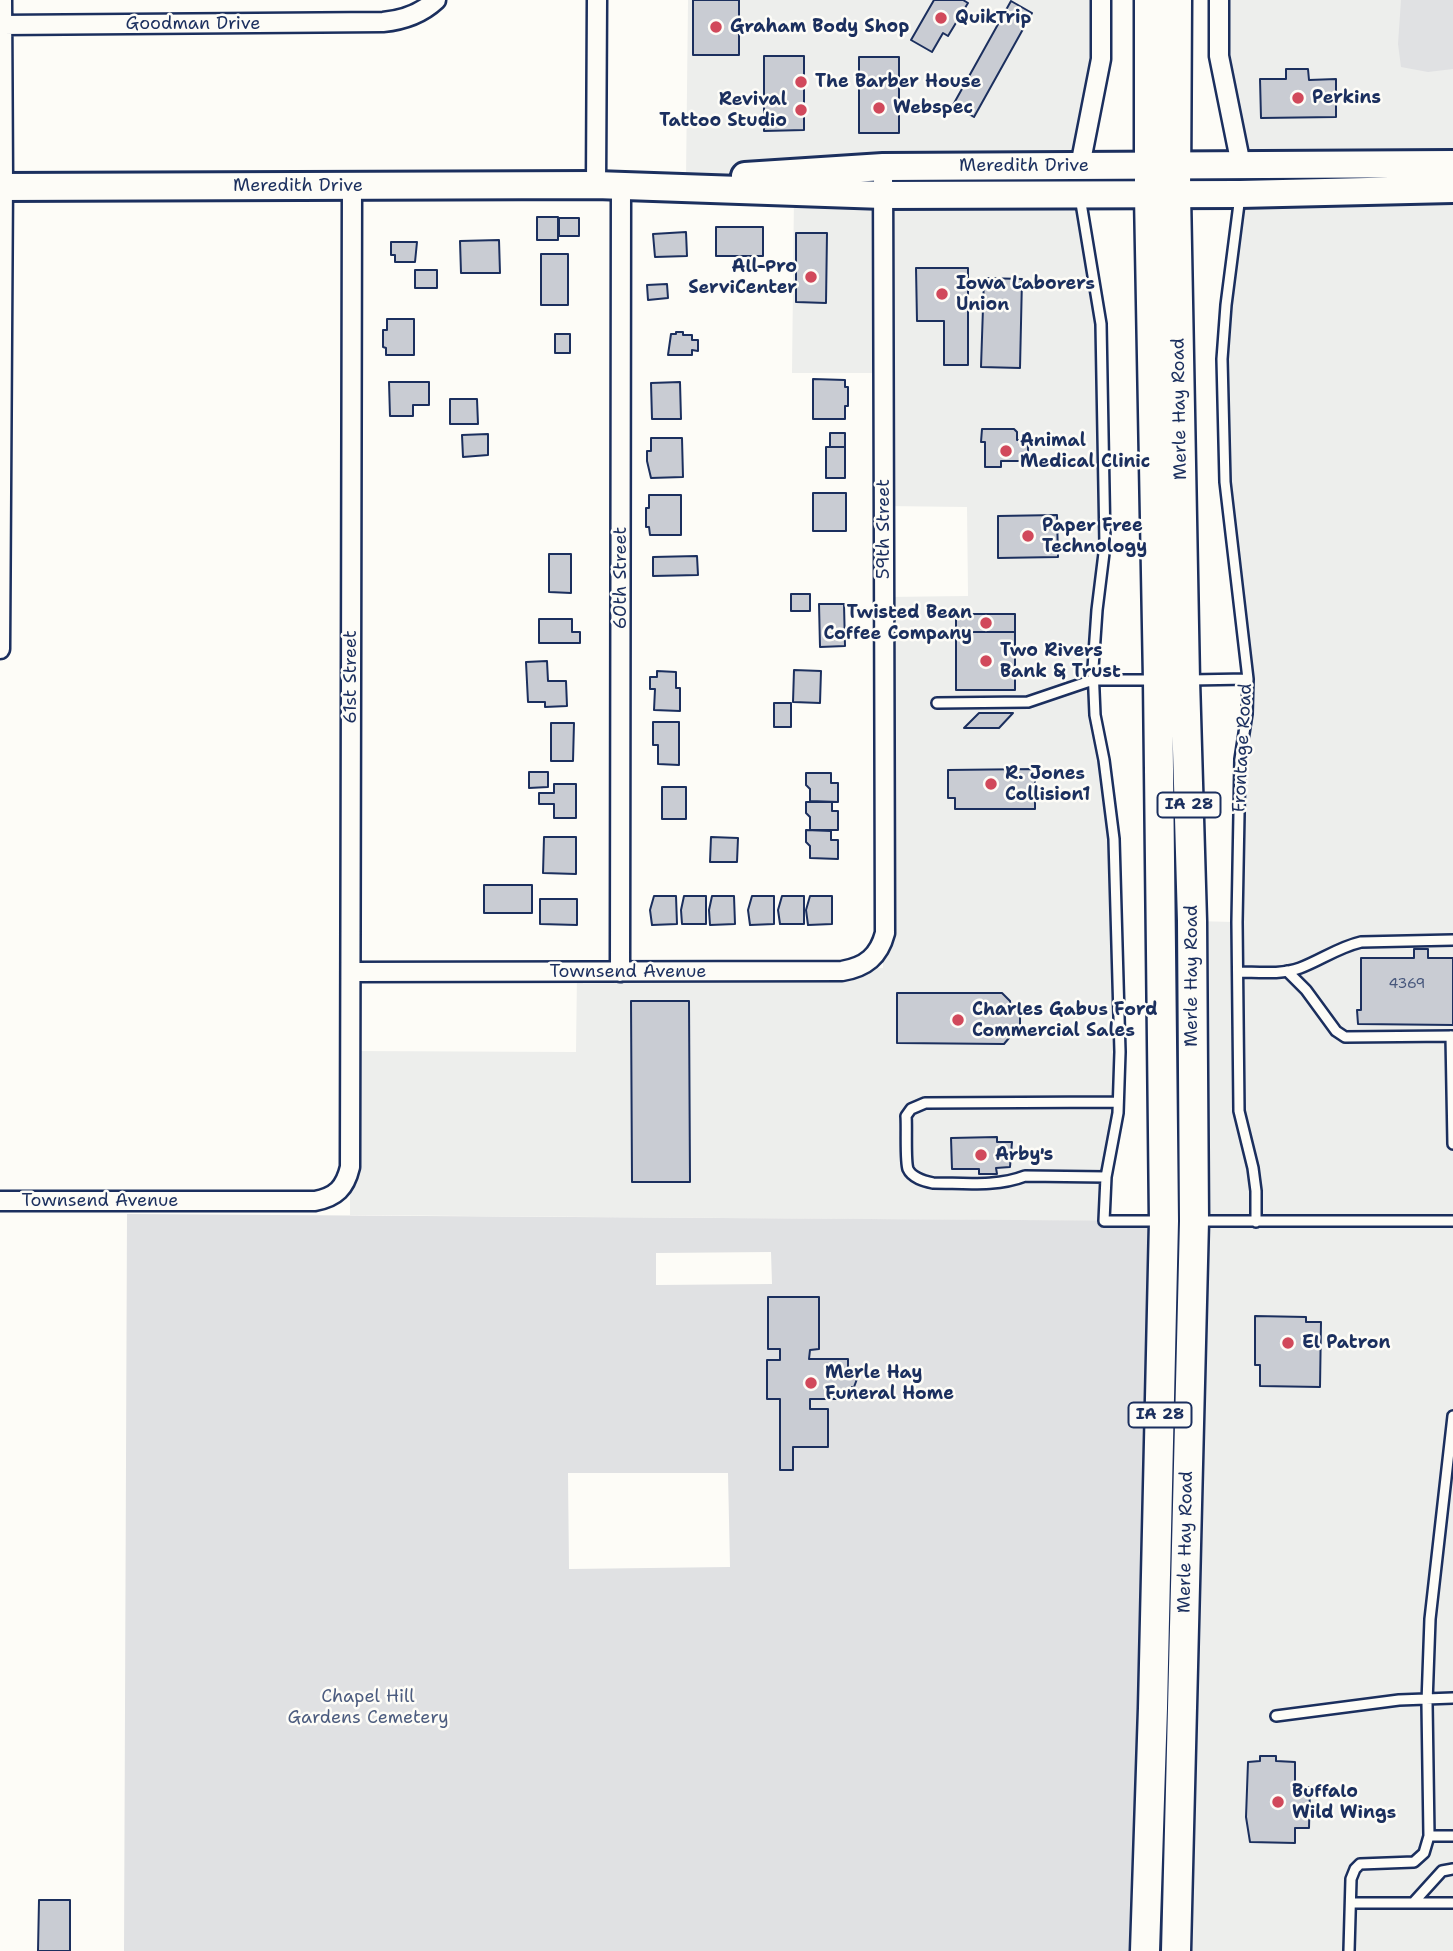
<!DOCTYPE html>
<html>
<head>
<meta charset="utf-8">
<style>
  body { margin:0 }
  canvas { display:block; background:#fdfcf7 }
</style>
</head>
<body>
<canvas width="1453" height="1951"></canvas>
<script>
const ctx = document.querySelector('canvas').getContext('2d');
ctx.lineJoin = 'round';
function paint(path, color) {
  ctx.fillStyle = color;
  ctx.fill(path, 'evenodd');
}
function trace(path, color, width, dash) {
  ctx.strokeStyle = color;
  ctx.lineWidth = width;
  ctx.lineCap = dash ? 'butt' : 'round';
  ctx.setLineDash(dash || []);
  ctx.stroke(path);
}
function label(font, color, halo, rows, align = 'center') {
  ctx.font = font + ' "Shantell Sans",sans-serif';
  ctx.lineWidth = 5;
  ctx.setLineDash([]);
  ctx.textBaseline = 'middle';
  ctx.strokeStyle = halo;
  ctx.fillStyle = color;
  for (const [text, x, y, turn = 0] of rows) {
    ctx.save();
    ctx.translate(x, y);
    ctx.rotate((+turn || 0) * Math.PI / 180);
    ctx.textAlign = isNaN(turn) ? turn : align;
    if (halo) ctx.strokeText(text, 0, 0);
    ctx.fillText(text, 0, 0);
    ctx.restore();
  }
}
paint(new Path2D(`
  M688 0H1101L1080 166 758 175 686 179Z
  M1219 0H1453V164L1241 165Z
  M1453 189V1951H1176L1192 921 1236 922 1248 679 1225 482 1222 359 1240 194Z
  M794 193 1080 195 1101 324 1105 545 1093 668 1114 839 1120 1052 1104 1221 350 1215V1051L576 1052 577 971 883 968 885 597 968 596 967 507 883 506 884 373H792Z`), '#edeeec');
paint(new Path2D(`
  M1401 0H1453V69L1428 72 1401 67 1398 44Z
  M127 1214 1164 1221 1144 1951H124ZM771 1252 772 1284 656 1285V1253ZM768 1297H818L819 1349 810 1350 809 1359H848V1370L857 1379 854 1387 810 1399V1409L828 1447H793V1470H780V1399H767V1360H780V1349H768ZM568 1473H728L730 1567 569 1569Z`), '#e0e1e3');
const building = new Path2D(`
  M693 0H739V55H693Z
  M934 0H963L968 3 948 36 943 33 932 52 911 40Z
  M1011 1 1032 13 974 117 953 105Z
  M764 56H804V130L764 131Z
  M859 57H899V133H859Z
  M1286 69H1308L1309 80 1336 79V117L1261 118 1260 79H1286Z
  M537 217H558V240H537Z
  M559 218H579V236H559Z
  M716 227H763V256H716Z
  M686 232 687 256 655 257 653 234Z
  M796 233H827L826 303 796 302Z
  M499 240 500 273H461L460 241Z
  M391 242H417L415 262H395V255H391Z
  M541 254H568V305H541Z
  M916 268H968V365H944V321H917Z
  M415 270H437V288H415Z
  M984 278 1022 279 1020 368 981 367Z
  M667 284 668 298 648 300 647 285Z
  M387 319H414V355H386V348L383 347V330H387Z
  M676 332H683V335H692V340H698V351L692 350V355H668L671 334H676Z
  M555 334H570V353H555Z
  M813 379 845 380V387H848V406H845V419H813Z
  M389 382H429V405H413V416H390Z
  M680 382 681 419H652L651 383Z
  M450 399H477L478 424H450Z
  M982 429H1014L1017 432V440H1028V461H1001V467H985V442H981Z
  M830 433H845V447H830Z
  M488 434V455L463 457 462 435Z
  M651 438H682L683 477 651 478 647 461V451H651Z
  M826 447H845V478H826Z
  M813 493H846V531H813Z
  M649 495H681V535H650L649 527H646V508H649Z
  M1057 515 1058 557 998 558V516Z
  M549 554H571V593L549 592Z
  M697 556 698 575 653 576V557Z
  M791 594H810V611H791Z
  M819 604H844L845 646 820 647Z
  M956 614H1015V632H956Z
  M539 619H572V632H580V643H539Z
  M956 632H1015V690H956Z
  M547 661 548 681H566L567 706 545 707V702H528L526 662Z
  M794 670 821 671 820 703 793 702Z
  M657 671 676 672V688H680V711L654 710 655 689H650V677H657Z
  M774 703H791V727H774Z
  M979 713H1013L999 728H964Z
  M653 722H679V765L658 764V745H653Z
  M551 723H574L573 761H551Z
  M1035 769V809H955V798H948V770Z
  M529 772H548V787L529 788Z
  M806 773H831V783H838V802L810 801V789L806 785Z
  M554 784H576V818H554V804H539V793H554Z
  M662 787H686V819H662Z
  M806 802H832V811H838V830H810V817L806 813Z
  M806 830 831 831V840H838V859L810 858V846L806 842Z
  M544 837H576V874L543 873Z
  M711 837 738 838 737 862H710Z
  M484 885H532V913H484Z
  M654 896H676L677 924 652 925 650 910Z
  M684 896H706V924H682L681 910Z
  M712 896H734L735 924 710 925 709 910Z
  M752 896H774V924L750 925 748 910Z
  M782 896H804V924H780L778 910Z
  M810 896H832V924L808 925 806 910Z
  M540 899H577V925L540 924Z
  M1414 949H1428V958H1453V1025L1358 1024 1357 1010H1361V958H1414Z
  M897 993H1002L1010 1001 1011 1010 1020 1011V1029H1011L1009 1038 1004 1044 897 1043Z
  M631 1001H689L690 1182H632Z
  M997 1137V1142H1012L1010 1167 996 1168 997 1174H979V1169H952L951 1138Z
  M768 1297H819V1349L810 1350 809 1359H848V1370L857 1379 854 1387H852V1399H810V1409H828V1447H793V1470H780V1399H767V1360H780V1349H768Z
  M1255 1316 1306 1317V1322H1321L1320 1387 1260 1386V1365H1255Z
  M1260 1756H1276V1761L1295 1762V1787H1310L1309 1828H1295V1843L1250 1842 1246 1817 1248 1762 1260 1761Z
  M39 1900H70V1951H38Z`);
paint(building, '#c9ccd3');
trace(building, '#1b2f5e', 2);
const lane = new Path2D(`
  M1240 196 1226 305 1222 359 1225 482 1248 679 1247 714 1240 759 1237 922 1239 1111 1253 1168 1256 1191V1222
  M1080 197 1101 324 1105 545 1097 610 1093 668 1095 715 1104 760 1114 839 1120 1052 1118 1113 1106 1177 1104 1221H1161
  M1190 680 1248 679
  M937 703 1028 702 1093 680H1155
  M1287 971 1306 990 1336 1031 1345 1037 1453 1036
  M1238 972C1257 972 1281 975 1300 968 1321 960 1339 947 1361 942L1453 940
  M1451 1036 1453 1144
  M1106 1177 1025 1176C997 1187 963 1183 933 1183 924 1181 912 1178 908 1169 905 1161 907 1126 906 1116L911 1109 925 1103 1118 1102
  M1196 1221H1453
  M1276 1716 1399 1700 1453 1698
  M1429 1836H1453
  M1351 1903H1453
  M1413 1903 1442 1871 1453 1869
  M1349 1951 1351 1879 1355 1869 1360 1864 1414 1862 1424 1853 1429 1836 1427 1703 1430 1619 1453 1416`);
const street = new Path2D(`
  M1219 0V56L1241 165
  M2 25 383 22C404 20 421 14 436 0
  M1080 166 1101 59V0
  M596 185 597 0
  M0 649 3 180 2 0
  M351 972 842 971C866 967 879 956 885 933L883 167
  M620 972 621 183
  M0 1201H315C336 1197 345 1188 350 1167L352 186`);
const secondary = new Path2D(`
  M745 176 883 167 1453 164
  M0 187 596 185 883 195 1240 194 1453 189`);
const primary = new Path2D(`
  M1145 1951 1153 1708 1164 1221 1158 680 1149 195V0
  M1176 1951 1194 1221 1192 921 1185 680 1176 194 1177 0`);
trace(lane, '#1b2f5e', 14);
trace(street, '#1b2f5e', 23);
trace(secondary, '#1b2f5e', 32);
trace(primary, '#1b2f5e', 33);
trace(lane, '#fdfcf7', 9);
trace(street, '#fdfcf7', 18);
trace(secondary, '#fdfcf7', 26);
trace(primary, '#fdfcf7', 28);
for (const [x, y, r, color] of [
  [941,18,7,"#d1495b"],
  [716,27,7,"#d1495b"],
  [801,82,7,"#d1495b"],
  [1298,98,7,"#d1495b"],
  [879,108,7,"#d1495b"],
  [801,110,7,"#d1495b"],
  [811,277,7,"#d1495b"],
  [942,294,7,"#d1495b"],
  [1006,451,7,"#d1495b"],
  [1028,536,7,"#d1495b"],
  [986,623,7,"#d1495b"],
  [986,661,7,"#d1495b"],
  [991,784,7,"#d1495b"],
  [958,1020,7,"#d1495b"],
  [981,1155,7,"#d1495b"],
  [1288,1343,7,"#d1495b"],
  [811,1383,7,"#d1495b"],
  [1278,1802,7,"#d1495b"]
]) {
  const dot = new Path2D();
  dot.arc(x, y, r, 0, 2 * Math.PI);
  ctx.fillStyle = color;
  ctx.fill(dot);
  trace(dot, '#fdfcf7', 2.5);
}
label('14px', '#46567b', null, [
  ["4369",1407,984]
]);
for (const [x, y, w] of [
  [1189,805,63],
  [1160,1415,63]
]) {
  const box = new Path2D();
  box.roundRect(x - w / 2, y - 12.5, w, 25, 5);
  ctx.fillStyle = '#fdfcf7';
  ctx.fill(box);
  trace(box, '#1b2f5e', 2);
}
label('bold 16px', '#1b2f5e', null, [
  ["IA 28",1189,805],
  ["IA 28",1160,1415]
]);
label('bold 18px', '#1b2f5e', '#fdfcf7', [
  ["QuikTrip",955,18],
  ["Graham Body Shop",730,27],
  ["The Barber House",815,82],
  ["Perkins",1312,98],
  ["Revival",787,100,"right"],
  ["Tattoo Studio",787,121,"right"],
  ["Webspec",893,108],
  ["All-Pro",797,267,"right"],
  ["ServiCenter",797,288,"right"],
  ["Iowa Laborers",956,284],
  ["Union",956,305],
  ["Animal",1020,441],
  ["Medical Clinic",1020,462],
  ["Paper Free",1042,526],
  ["Technology",1042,547],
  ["Twisted Bean",972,613,"right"],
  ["Coffee Company",972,634,"right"],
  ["Two Rivers",1000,651],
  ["Bank & Trust",1000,672],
  ["R. Jones",1005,774],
  ["Collision1",1005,795],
  ["Charles Gabus Ford",972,1010],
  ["Commercial Sales",972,1031],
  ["Arby's",995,1155],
  ["El Patron",1302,1343],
  ["Merle Hay",825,1373],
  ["Funeral Home",825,1394],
  ["Buffalo",1292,1792],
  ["Wild Wings",1292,1813]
], 'left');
label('18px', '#1b2f5e', '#fdfcf7', [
  ["Goodman Drive",193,24],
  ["Meredith Drive",1024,166],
  ["Meredith Drive",298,186],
  ["Merle Hay Road",1180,409,-91],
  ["59th Street",884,529,-90],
  ["60th Street",621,578,-90],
  ["61st Street",351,677,-90],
  ["Frontage Road",1243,748,-87],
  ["Townsend Avenue",628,972],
  ["Merle Hay Road",1192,976,-90],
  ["Townsend Avenue",100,1201],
  ["Merle Hay Road",1186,1542,-89]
]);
label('18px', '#4c5c7f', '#fdfcf7', [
  ["Chapel Hill",368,1697],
  ["Gardens Cemetery",368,1718]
]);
</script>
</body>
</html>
